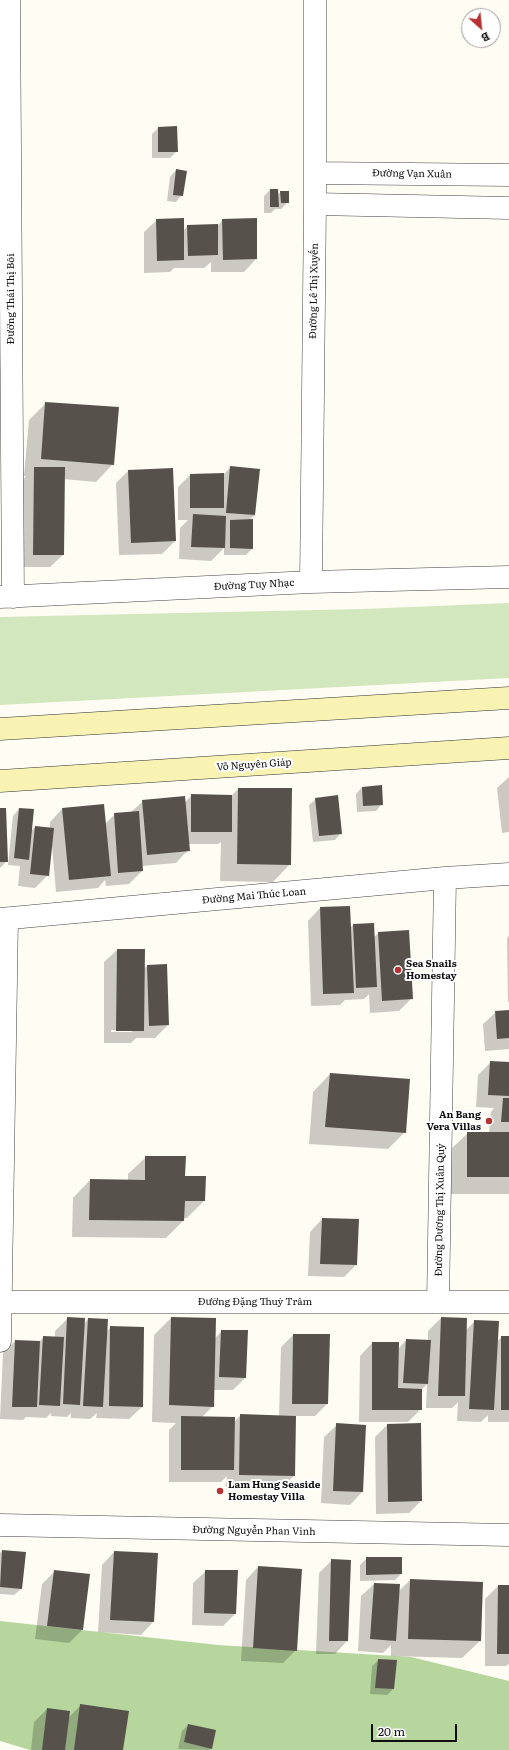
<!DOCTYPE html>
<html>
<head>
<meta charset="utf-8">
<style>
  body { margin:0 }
  #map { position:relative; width:509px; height:1750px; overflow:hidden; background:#fefcf3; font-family:Literata,serif }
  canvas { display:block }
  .north { position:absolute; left:461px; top:8px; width:40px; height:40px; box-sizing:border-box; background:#fff; border:1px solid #9f9f9f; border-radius:50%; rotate:153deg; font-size:11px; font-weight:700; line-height:16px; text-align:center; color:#0f0f0f }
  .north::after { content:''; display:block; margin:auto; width:14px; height:18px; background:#b63134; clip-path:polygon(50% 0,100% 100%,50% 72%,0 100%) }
  .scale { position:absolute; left:371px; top:1724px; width:86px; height:18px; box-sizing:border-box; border:2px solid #0f0f0f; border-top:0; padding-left:5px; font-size:12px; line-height:14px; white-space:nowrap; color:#0f0f0f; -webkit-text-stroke:3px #fff; paint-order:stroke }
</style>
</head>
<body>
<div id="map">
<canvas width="509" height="1750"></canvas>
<div class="north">B</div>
<div class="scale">20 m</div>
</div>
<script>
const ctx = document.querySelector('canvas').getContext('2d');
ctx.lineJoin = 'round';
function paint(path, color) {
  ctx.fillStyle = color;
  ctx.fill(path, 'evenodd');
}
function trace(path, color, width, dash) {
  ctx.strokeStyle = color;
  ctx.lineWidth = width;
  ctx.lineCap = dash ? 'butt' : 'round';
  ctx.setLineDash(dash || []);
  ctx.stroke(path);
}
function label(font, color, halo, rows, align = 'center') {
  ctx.font = font + ' Literata,serif';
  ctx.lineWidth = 4;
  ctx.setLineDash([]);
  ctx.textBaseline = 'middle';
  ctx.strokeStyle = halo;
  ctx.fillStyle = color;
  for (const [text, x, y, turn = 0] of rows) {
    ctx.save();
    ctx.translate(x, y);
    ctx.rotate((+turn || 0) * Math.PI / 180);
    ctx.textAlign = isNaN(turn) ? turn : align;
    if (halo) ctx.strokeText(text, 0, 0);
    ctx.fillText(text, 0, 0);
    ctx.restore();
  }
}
paint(new Path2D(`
  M509 603V678L0 705V617L362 609Z`), '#d2e7be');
paint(new Path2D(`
  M0 1621 218 1645 411 1657 509 1681V1750H30L0 1741Z`), '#b6d69e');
paint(new Path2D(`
  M158 128 177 151 170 158H152V134Z
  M176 170 182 195 176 202 167 201 170 177Z
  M270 190 277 195 281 192 288 202 281 209H275L271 213H264V196Z
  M157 220 183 231 188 226 218 225 223 220 256 259 244 272H211V262L204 268H174L170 272 144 273V232Z
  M46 403 113 464 96 482 63 479V555L50 567H21L22 481 26 476H24L29 420Z
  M231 467 255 515 249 520 252 549 246 555H224V548L211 561 179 559 180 528 188 520H178V487L190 475 224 474Z
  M128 471 175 541 162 554 119 555 116 483Z
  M509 777V832L502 833 497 788Z
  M362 787 382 804 376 811 357 812 356 794Z
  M238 789 290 864 273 882 220 881 221 842 218 844H188V850L176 863 141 866 142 871 129 884 106 886 105 880 98 888 56 892 52 846 48 875 35 888 18 886 20 866 8 865 13 816 19 809 31 831 35 827 50 828V822L62 809 105 824 115 814 130 813 143 801 185 802 192 795 231 796Z
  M316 799 341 833 335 840 313 842 309 805Z
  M0 809 7 861 0 868Z
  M320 908 350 928 353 925 374 937 379 933 412 998 399 1011 370 1013 369 994 364 999 345 1000 340 1005 311 1006 308 921Z
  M509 936V1002H508L507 938Z
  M117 950 143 969 147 966 166 965 168 1025 155 1038H136L131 1043H104V962ZM111 1030H132V1032H111Z
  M509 1011V1049L485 1051 483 1024 496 1012Z
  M491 1062 509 1063V1194H450V1150L468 1133H489L491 1112 494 1108 476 1107 478 1075Z
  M330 1074 405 1132 388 1149 309 1144 313 1092Z
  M146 1157 184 1177 204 1201 187 1218H183V1221L166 1238 72 1237 73 1198 90 1180 128 1181V1174Z
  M322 1219 356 1265 344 1277 308 1276 310 1232Z
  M68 1318 84 1324 88 1319 107 1331 111 1327 142 1407 129 1419 96 1418 97 1413 90 1419 71 1418V1413L67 1417 51 1416V1413L46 1418 26 1417 23 1420 0 1419 3 1353 15 1341 39 1342 44 1337 55 1338V1331Z
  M171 1318 215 1338 222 1331 245 1378 233 1390H213V1406L201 1418 234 1422 241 1415 279 1416 281 1347 293 1335 327 1404 315 1416H295L294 1476 281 1488 226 1487 227 1476 221 1482H169V1430L176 1423 152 1422 154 1335Z
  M441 1318 466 1319V1330L475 1321 497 1341 502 1337H509V1422H488V1415L481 1422 457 1421 458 1402 452 1408H426L427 1384 421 1390V1409L408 1422H359L360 1356 372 1343 398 1349 406 1340 428 1341V1331Z
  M337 1425 365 1426 362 1492 350 1505 321 1503 324 1437Z
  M387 1425 421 1501 409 1513 376 1514 375 1437Z
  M2 1551 21 1589 14 1595 0 1594V1553Z
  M114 1552 153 1622 141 1635 98 1632 102 1565Z
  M367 1558 401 1574 395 1580 360 1581V1565Z
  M332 1560 347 1641 335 1654H316L319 1573Z
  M258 1567 296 1650 283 1663 241 1661 246 1580Z
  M55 1571 89 1575 82 1630 69 1643 35 1639 42 1584Z
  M206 1571 235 1614 223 1626 192 1625 193 1583Z
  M410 1580 480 1641 462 1658 391 1656V1645L383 1653 358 1651 361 1596 374 1584 399 1585 398 1592Z
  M498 1586H509V1664L506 1666H485V1599Z
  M379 1660 393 1689 387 1695 370 1694 372 1666Z
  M80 1706 122 1750H31L34 1722 47 1709 68 1718Z
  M188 1725 211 1748 209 1750 178 1749 182 1731Z`), '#0003');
paint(new Path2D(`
  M177 126 178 152H158V127Z
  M176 169 187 171 183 196 173 195Z
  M270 189H278L279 207H270Z
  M280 191H289V203H281Z
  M184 218V260L157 261 156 219Z
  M257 218V259L223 260 222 219Z
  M218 224V255L188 256 187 225Z
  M45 402 119 407 114 465 41 459Z
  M230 466 260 469 255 515 226 513Z
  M34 467H65L64 555H33Z
  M173 468 176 541 131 543 128 470Z
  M224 473V508H190V474Z
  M193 514 226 516 225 548 191 547Z
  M253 519V549L230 548V520Z
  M382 785 383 805 363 806 362 787Z
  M238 788H292L291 865 237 864Z
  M191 794 232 795V832H191Z
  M338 795 342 834 319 836 315 798Z
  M185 796 190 851 147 855 142 800Z
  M104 804 111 876 69 880 62 808Z
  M0 808H6L8 862H0Z
  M19 808 34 809 29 860 14 858Z
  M139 811 143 871 118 873 114 813Z
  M35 826 54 828 49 876 30 874Z
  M350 906 354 993 323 994 320 907Z
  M374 923 377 987 356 988 353 924Z
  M409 930 413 999 382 1001 378 932Z
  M117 949H145L144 1031H116Z
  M167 964 169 1025 149 1026 147 965Z
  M509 1010V1038L497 1039 495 1011Z
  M490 1061 509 1062V1096L488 1095Z
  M330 1073 410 1079 406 1133 325 1127Z
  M503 1098H509V1122H501Z
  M467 1132H509V1177H467Z
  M145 1156H186L185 1176H206L205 1201H185L184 1221 89 1220 90 1179 145 1180Z
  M322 1218 359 1219 357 1265 320 1264Z
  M67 1317 85 1318 80 1405 63 1404Z
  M171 1317 216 1318 214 1407 169 1405Z
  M441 1317 467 1318 465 1396H438Z
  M88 1318 108 1319 103 1407 83 1406Z
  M474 1320 499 1321 494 1410 469 1409Z
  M110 1326 144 1327 143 1407 109 1406Z
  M221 1330H248L246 1378 219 1377Z
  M293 1334H330L328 1404H292Z
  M43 1336 64 1337 60 1406 39 1405Z
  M501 1336H509V1410H501Z
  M406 1339 431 1340 428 1384 403 1383Z
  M15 1340 40 1341 37 1407H12Z
  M372 1342H399L398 1388 422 1389V1410H372Z
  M240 1414 296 1416 295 1476 239 1475Z
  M181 1416 235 1417 234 1470H181Z
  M336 1423 366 1425 363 1492 333 1491Z
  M421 1423 422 1501 388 1502 387 1424Z
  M2 1550 26 1552 22 1589 0 1587Z
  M114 1551 158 1553 154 1622 110 1620Z
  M366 1557H402V1574L366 1575Z
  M331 1559 351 1560 348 1641H329Z
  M258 1566 302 1569 297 1651 253 1648Z
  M54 1570 90 1574 83 1630 47 1626Z
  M205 1570H238L236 1614 204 1613Z
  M410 1579 483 1582 481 1641 408 1639Z
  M374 1583 400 1584 396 1641 370 1639Z
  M498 1585H509V1654H497Z
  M378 1659 397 1660 394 1689 375 1688Z
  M80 1704 129 1711 123 1750H74Z
  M47 1708 70 1711 65 1750H42Z
  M188 1724 216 1730 212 1749 184 1742Z`), '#57514c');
const street = new Path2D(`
  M9 0 13 597
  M315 173 509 175
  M315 204 509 208
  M311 582 315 204V0
  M0 597 311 582 509 577
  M0 919 445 878 509 874
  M2 1302H509
  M438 1302 445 878
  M0 1341 7 919
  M0 1525 509 1535`);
const secondary = new Path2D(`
  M0 729 509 698
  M0 781 509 748`);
trace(street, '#424242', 23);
trace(secondary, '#313131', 23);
trace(street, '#fff', 22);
trace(secondary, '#f9f3b3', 22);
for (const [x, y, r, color] of [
  [398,970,4,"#b63134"],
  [489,1121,4,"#b63134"],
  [220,1491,4,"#b63134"]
]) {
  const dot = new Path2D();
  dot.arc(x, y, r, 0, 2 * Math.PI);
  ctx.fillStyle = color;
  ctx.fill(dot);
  trace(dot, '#fff', 1.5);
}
label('10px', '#0f0f0f', '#fff', [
  ["Đường Vạn Xuân",412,174,1],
  ["Đường Lê Thị Xuyến",314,291,-89],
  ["Đường Thái Thị Bôi",11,299,-90],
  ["Đường Tuy Nhạc",254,585,-3],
  ["Võ Nguyên Giáp",254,765,-4],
  ["Đường Mai Thúc Loan",254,896,-5],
  ["Đường Dương Thị Xuân Quý",440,1210,-89],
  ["Đường Đặng Thuỳ Trâm",255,1302],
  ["Đường Nguyễn Phan Vinh",254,1531,1]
]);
label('bold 10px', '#0f0f0f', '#fff', [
  ["Sea Snails",406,964],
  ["Homestay",406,976],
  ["An Bang",481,1115,"right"],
  ["Vera Villas",481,1127,"right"],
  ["Lam Hung Seaside",228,1485],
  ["Homestay Villa",228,1497]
], 'left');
</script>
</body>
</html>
